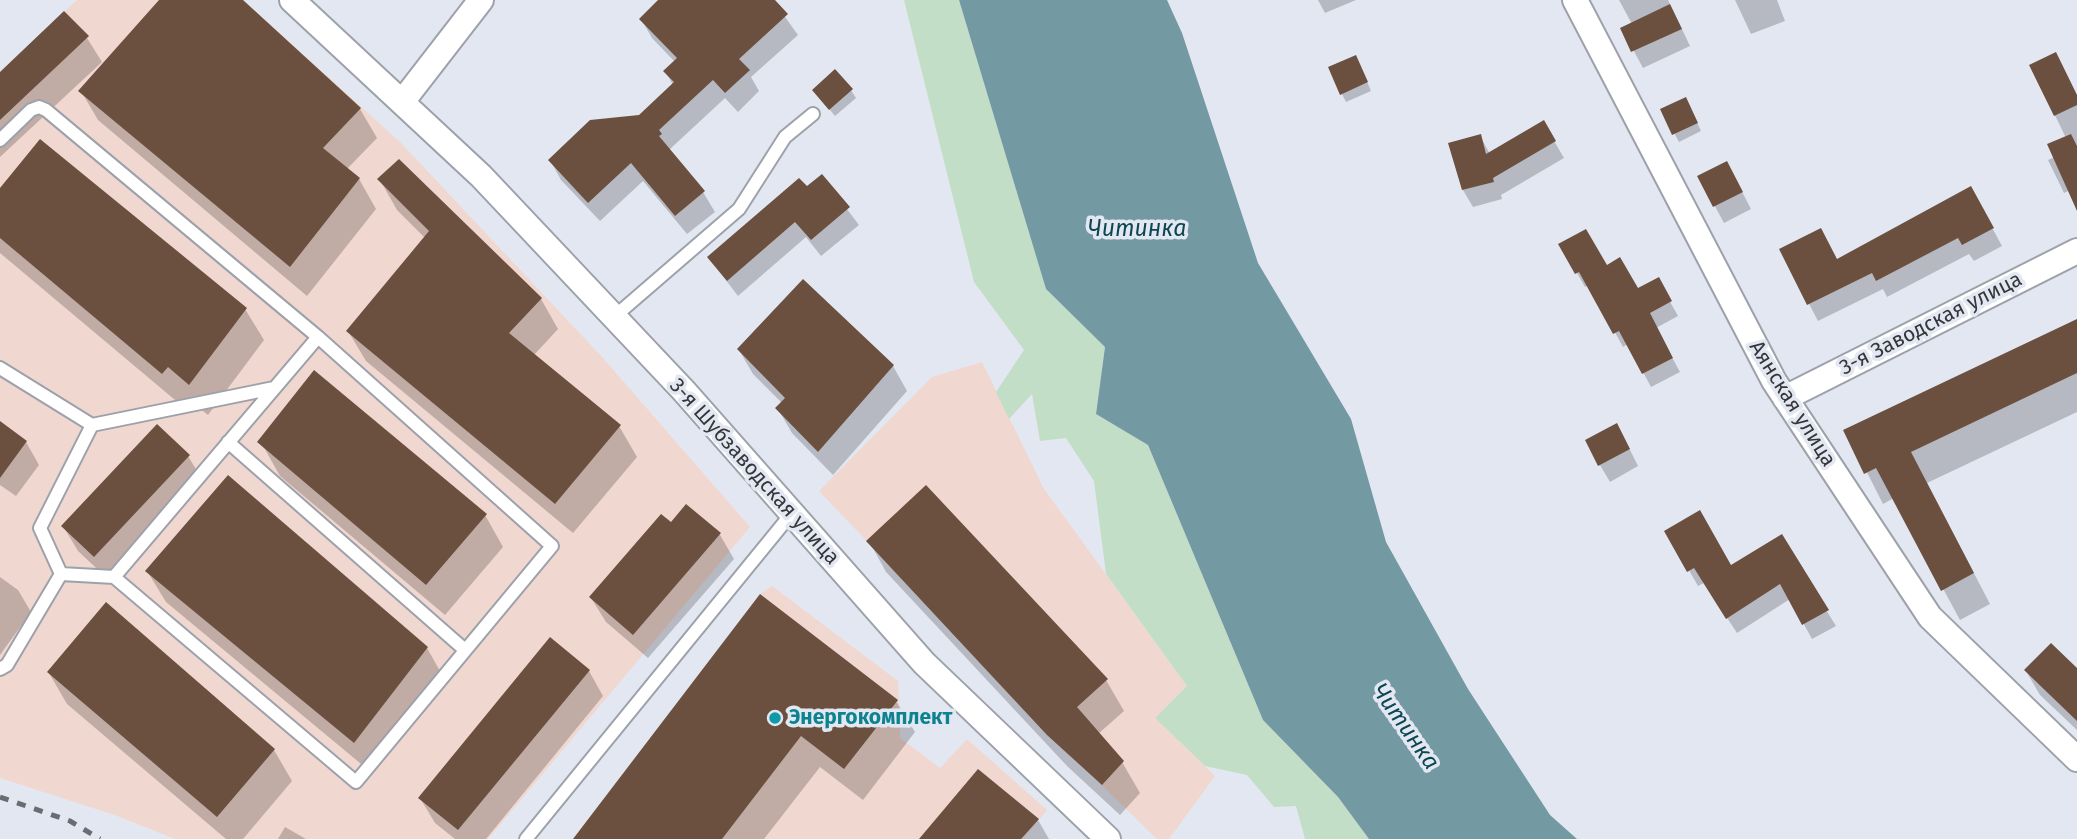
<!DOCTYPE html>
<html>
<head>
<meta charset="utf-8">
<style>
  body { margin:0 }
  canvas { display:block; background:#e3e7f1 }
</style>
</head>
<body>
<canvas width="2077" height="839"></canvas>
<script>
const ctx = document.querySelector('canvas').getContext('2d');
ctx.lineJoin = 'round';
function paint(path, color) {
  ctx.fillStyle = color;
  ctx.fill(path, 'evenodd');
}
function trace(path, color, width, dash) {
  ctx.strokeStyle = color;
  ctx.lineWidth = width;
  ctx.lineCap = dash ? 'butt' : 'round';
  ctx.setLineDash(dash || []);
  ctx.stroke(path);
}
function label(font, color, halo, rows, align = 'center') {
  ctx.font = font + ' "Fira Sans",sans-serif';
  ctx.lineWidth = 7;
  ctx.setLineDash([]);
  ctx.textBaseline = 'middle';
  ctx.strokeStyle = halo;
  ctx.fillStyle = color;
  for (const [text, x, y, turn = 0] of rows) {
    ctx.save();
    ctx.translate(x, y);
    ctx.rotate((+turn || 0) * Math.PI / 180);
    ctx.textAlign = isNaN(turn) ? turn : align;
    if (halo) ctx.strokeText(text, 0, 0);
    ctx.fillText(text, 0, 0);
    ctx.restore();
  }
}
paint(new Path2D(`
  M77 0H243L401 143 602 357 750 527 488 839H175L115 815 0 778V72Z
  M982 362 1044 489 1187 686 1155 718 1215 776 1169 839H1157L1079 763 819 491 932 377Z
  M772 586 898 681 900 738 940 768 967 739 1047 810 1023 839H573L760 594Z`), '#f0d7cf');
paint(new Path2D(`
  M904 0H959L1046 289 1105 347 1096 414 1148 445 1263 720 1338 797 1369 839H1305L1296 806 1274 807 1247 775 1205 766 1155 718 1187 686 1106 574 1094 481 1066 438 1040 441 1032 394 1009 419 996 392 1024 350 974 282Z`), '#c2dec7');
paint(new Path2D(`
  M959 0H1167L1182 33 1258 263 1351 419 1386 542 1468 689 1550 815 1577 839H1369L1338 797 1263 720 1148 445 1096 414 1105 347 1046 289Z`), '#7399a3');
paint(new Path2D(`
  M161 0H240L360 109 377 138 347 169 359 179 376 209 307 296 98 120 81 91Z
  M661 0H773L798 35 751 77 759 91 738 112 725 98 669 150 703 192 715 212 687 234 643 181 600 221 561 180 550 160 640 117 673 85 665 71 675 62 652 38 641 19Z
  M1318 0H1356L1325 13Z
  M1619 0H1668L1690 46 1643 68 1622 29 1632 24Z
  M1735 0H1777L1785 21 1751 34Z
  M87 38 102 62 0 157V74Z
  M1360 65 1371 91 1346 102 1342 94Z
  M2031 66 2077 96V187L2064 193 2048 160 2055 157 2066 138Z
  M814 90H851L856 98 835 116Z
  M1690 107 1701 131 1679 142 1662 110Z
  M1543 122 1564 158 1501 195 1502 199 1473 207 1463 190 1451 144 1480 136 1490 154Z
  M822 176 859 225 821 256 806 237 738 296 709 258Z
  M1699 177 1736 180 1751 209 1724 223Z
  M380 180 541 299 558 329 534 355 619 426 637 457 573 533 366 361 348 331 425 238 397 210Z
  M1971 189 2002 246 1974 261 1969 254 1887 297 1883 289 1818 321 1781 250 1837 261Z
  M0 190 245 309 264 340 208 415 187 398 181 405 0 253Z
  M1561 245 1606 268 1638 290 1658 280 1678 316 1656 328 1680 372 1651 387 1628 344 1623 347 1589 285 1585 287Z
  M2077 321V412L1927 483 1990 604 1960 620 1894 498 1883 504 1846 431Z
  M739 350 893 366 907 391 833 475 792 433 778 409 782 403 753 374Z
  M0 423 26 442 39 465 16 496 0 485Z
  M1626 442 1638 466 1610 482 1600 465Z
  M262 444 485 515 503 547 445 615 280 476Z
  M188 456 203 481 109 580 78 551 63 526Z
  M671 524 720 535 734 559 648 658 606 622 591 598Z
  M1667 532 1731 568 1781 537 1836 626 1812 639 1790 599 1737 633 1704 583 1698 586Z
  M869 541 1106 680 1124 711 1098 734 1122 762 1140 793 1120 815 1067 766 886 572Z
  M147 571 427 648 445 680 372 773 166 602Z
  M0 577 18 590 31 612 0 655Z
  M760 597 896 701 915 732 863 800 820 767 764 839H575Z
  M2077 670V730L2040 695 2026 671Z
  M589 671 603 696 486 839H455L435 823 420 798Z
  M49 673 274 750 292 781 243 839H226L67 704Z
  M1038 820 1049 839H921Z
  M285 827 306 839H278Z`), '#0003');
paint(new Path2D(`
  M159 0H243L361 108 323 148 360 178 290 267 78 91Z
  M658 0H775L788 14 739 59 750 70 725 93 713 80 659 130 662 134 659 136 705 191 675 216 631 163 588 203 548 160 590 120 639 115 674 82 663 71 677 58 639 19Z
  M1670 4 1682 29 1631 52 1620 28Z
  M64 11 89 36 0 120V72Z
  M2056 52 2077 95V105L2054 116 2029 65Z
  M1356 55 1368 82 1340 95 1328 67Z
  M835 69 853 89 829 110 812 90Z
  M1686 97 1698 123 1672 135 1660 109Z
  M1544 120 1556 141 1493 178 1494 182 1462 190 1448 143 1481 134 1486 154Z
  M2071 134 2077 146V211L2047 144Z
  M40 139 247 308 189 385 168 367 162 374 0 238V188Z
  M399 159 542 298 509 333 621 425 555 504 346 331 429 231 377 179Z
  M1727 161 1743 192 1713 207 1697 176Z
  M822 174 850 207 811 240 795 222 727 281 707 257 799 178 807 186Z
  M1971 186 1994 228 1962 245 1958 238 1876 281 1872 273 1807 305 1779 249 1821 228 1837 259Z
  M1586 229 1607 265 1620 257 1638 288 1659 277 1672 301 1650 313 1673 358 1642 374 1619 331 1613 334 1579 272 1575 274 1558 244Z
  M803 279 894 365 818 452 775 408 785 398 737 349Z
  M2077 319V373L1911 452 1974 573 1941 591 1876 468 1864 474 1843 430Z
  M314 370 487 514 426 585 257 442Z
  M0 421 27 441 0 478Z
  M1617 423 1630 449 1598 466 1585 440Z
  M157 424 190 455 94 557 61 526Z
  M228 475 428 647 354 743 145 571Z
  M926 485 1108 679 1077 707 1124 761 1102 785 1047 735 866 541Z
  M686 504 721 533 633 635 589 597 661 514 671 522Z
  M1700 510 1731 565 1782 534 1829 610 1802 625 1780 584 1726 619 1694 568 1687 572 1664 531Z
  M760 594 898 700 844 769 801 736 722 839H573Z
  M106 602 275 749 217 817 47 672Z
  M550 637 590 670 458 830 418 798Z
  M2051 643 2077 668V721L2024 670Z
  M978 769 1039 819 1021 839H919Z`), '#6b5040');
const service = new Path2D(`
  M0 140 31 110 39 107 46 110 318 337 552 546 356 782 114 577 61 574
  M614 317 739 209 785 137 813 114
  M0 368 92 425 40 528 61 574 7 665 0 669
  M92 425 274 388
  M228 442 465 650
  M114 577 318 337
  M526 839 792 513`);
const minor = new Path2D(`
  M292 0 481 176 684 391 924 663 1108 839
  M1575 0 1774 381 1930 617 2077 759
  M402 102 481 0
  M1785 398 2077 251`);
trace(service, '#9da1aa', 16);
trace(minor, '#9da1aa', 28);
trace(service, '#fff', 12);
trace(minor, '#fff', 24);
trace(new Path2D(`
  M0 797 70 821 100 839`), '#6a6c72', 5, [9, 9]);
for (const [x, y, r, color] of [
  [775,718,7,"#0f9aa8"]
]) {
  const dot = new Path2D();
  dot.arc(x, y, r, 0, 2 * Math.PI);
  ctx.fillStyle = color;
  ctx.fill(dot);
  trace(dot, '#e3e7f1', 2.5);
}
label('21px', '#35363a', '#e3e7f1', [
  ["3-я Заводская улица",1931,324,-27],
  ["Аянская улица",1792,404,58],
  ["3-я Шубзаводская улица",754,472,48]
]);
label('bold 21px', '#0d838f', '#e3e7f1', [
  ["Энергокомплект",789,718]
], 'left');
label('italic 23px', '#0b4651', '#e3e7f1', [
  ["Читинка",1137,230],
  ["Читинка",1405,727,55]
]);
</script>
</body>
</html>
